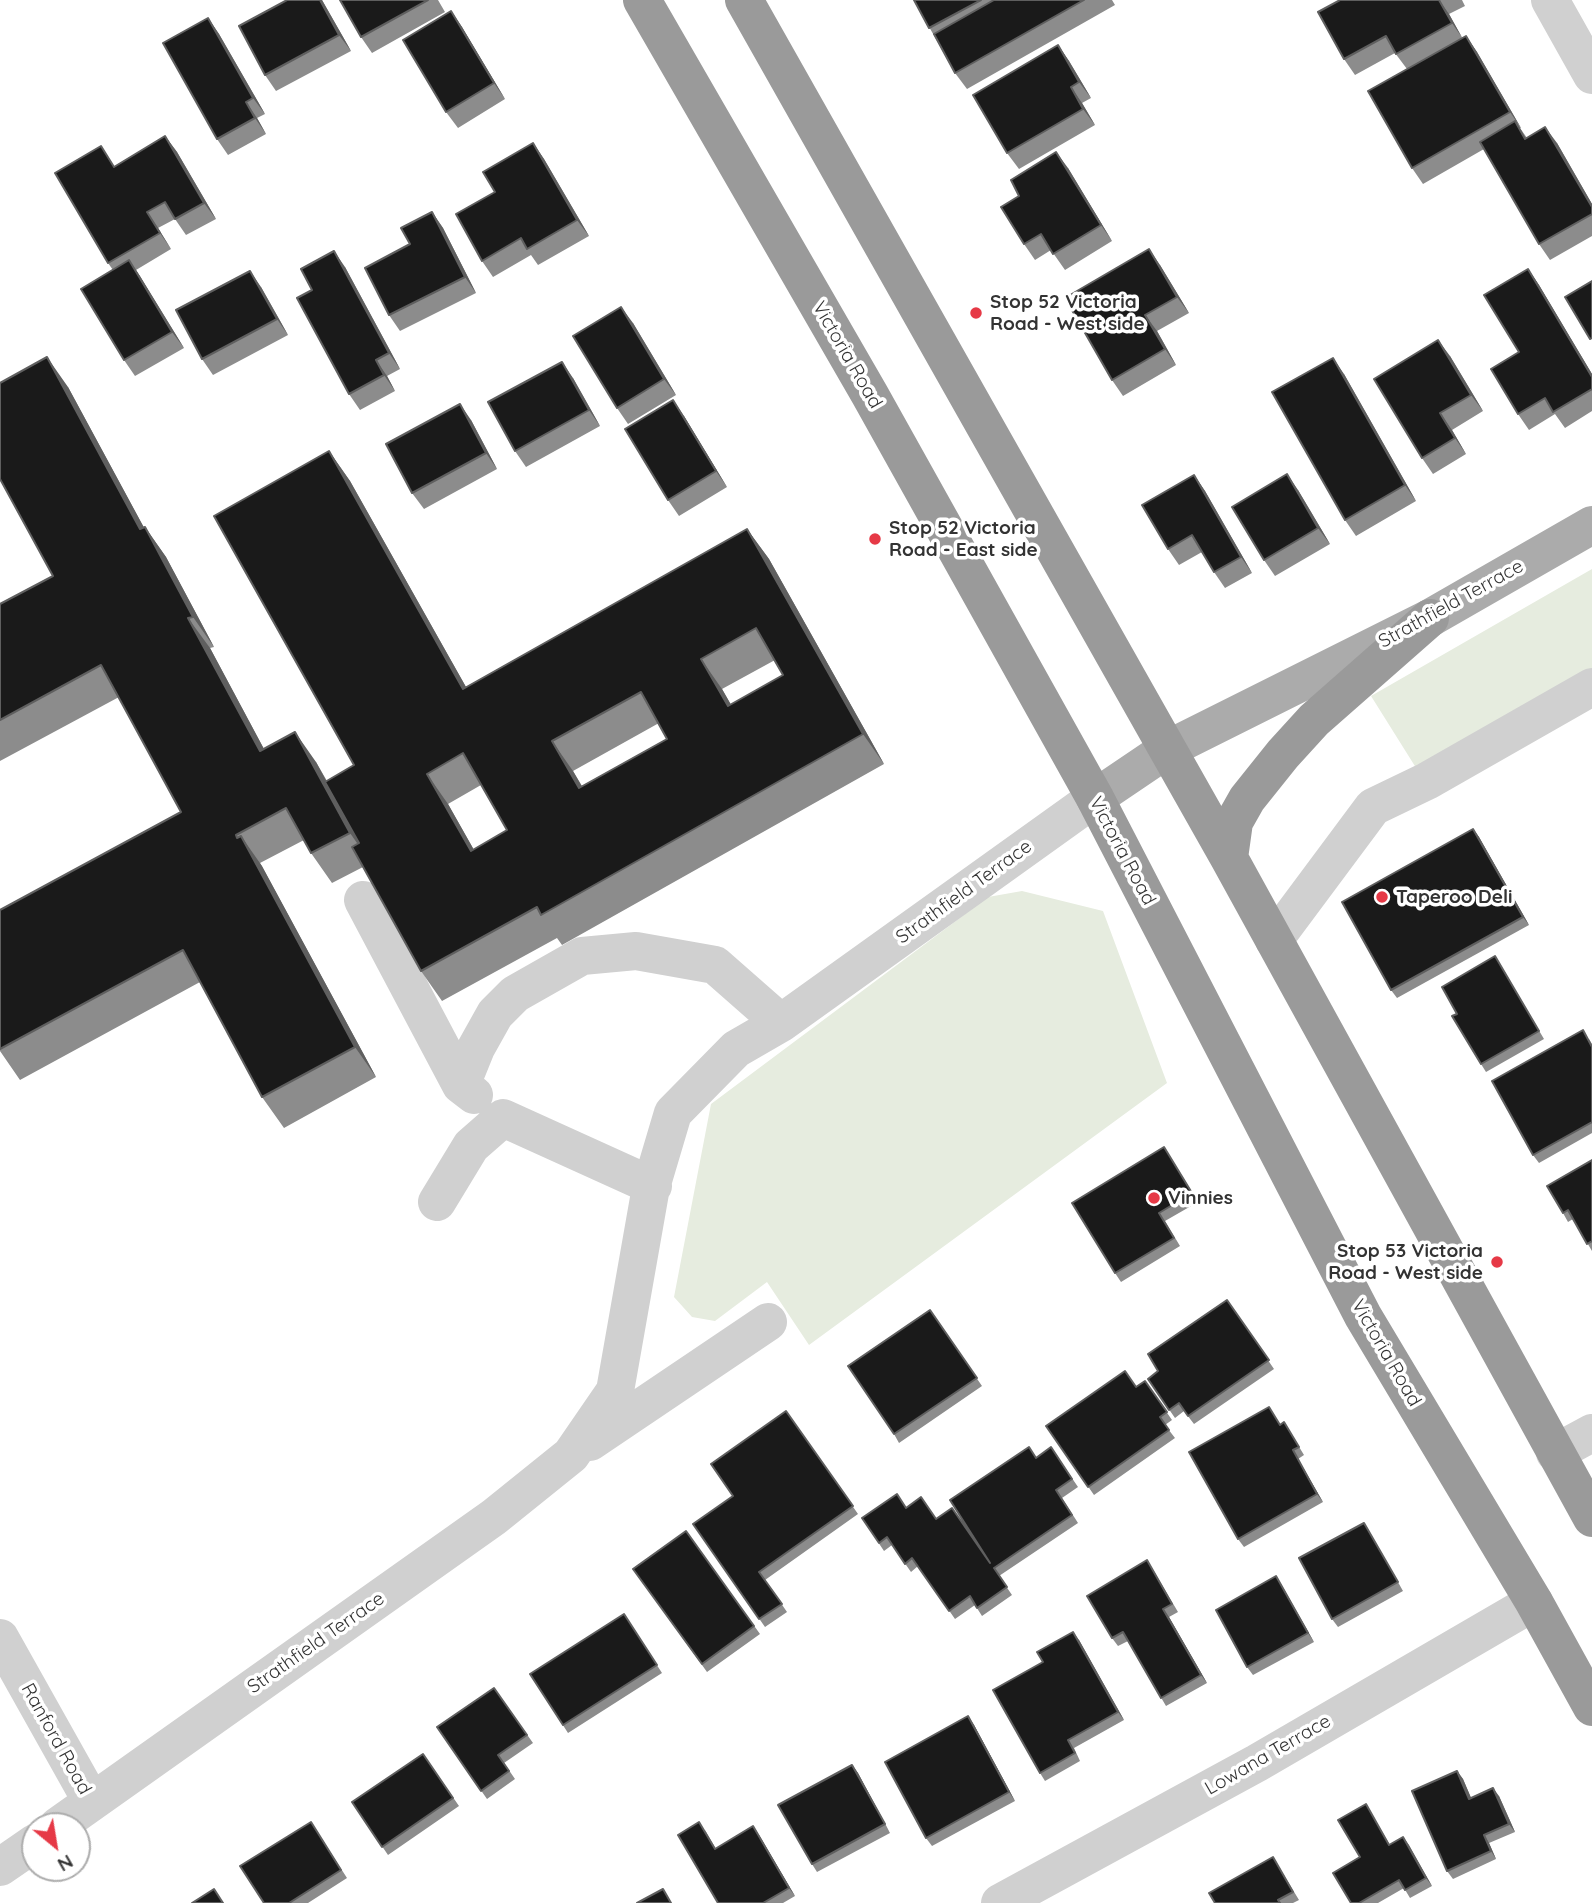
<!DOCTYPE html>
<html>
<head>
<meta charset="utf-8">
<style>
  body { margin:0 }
  #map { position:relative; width:1592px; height:1903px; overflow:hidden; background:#fff; font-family:Quicksand,sans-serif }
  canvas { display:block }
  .north { position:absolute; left:21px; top:1812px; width:70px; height:70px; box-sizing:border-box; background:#fff; border:2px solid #adadad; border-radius:50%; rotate:150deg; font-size:19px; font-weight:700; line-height:28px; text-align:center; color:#333 }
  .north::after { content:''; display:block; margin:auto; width:24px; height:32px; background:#e63946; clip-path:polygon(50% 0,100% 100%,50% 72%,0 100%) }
</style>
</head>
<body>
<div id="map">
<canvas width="1592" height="1903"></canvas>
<div class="north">N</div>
</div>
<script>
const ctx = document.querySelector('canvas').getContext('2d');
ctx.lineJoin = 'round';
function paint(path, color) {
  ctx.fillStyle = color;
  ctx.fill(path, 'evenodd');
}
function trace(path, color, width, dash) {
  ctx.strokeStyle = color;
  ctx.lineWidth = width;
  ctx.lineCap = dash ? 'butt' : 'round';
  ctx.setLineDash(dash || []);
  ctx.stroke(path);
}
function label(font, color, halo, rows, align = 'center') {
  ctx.font = font + ' Quicksand,sans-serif';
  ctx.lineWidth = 7;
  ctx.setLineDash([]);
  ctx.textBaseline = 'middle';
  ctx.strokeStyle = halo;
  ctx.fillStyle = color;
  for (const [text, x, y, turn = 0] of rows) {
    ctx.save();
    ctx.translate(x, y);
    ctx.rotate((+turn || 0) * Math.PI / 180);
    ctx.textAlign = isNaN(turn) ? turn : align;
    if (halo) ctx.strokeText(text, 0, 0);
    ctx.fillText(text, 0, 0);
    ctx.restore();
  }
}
paint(new Path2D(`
  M1592 569V674L1418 771 1371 696Z
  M1022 891 1103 911 1167 1083 809 1345 767 1282 715 1321 692 1317 674 1297 711 1104 988 897Z`), '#e6ecdf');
trace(new Path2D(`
  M1550 0 1592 75
  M363 900 461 1085 474 1095
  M1274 940 1373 807 1427 781 1592 687
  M461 1085 476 1048 495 1014 515 994 582 956 636 951 715 965 781 1023
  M437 1202 471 1146 503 1118 653 1186
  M590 1442 768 1322
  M1555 1453 1592 1433
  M0 1638 92 1802
  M58 1826 494 1517 571 1455 615 1391 651 1187 673 1113 736 1049 781 1023 1095 798
  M0 1867 35 1843
  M1000 1903 1257 1763 1534 1602`), '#d0d0d0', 38);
trace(new Path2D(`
  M1095 798 1166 750 1430 618 1592 525`), '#ababab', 38);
trace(new Path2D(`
  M642 0 870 395 1095 798 1363 1316 1534 1602 1592 1707
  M744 0 1229 858 1592 1518
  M1229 858 1234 822 1247 799 1283 754 1314 720 1430 618`), '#9a9a9a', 38);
paint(new Path2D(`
  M287 0H322L351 51 276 91 265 75Z
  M340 0H438L445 12 372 53 361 37Z
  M914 0H1112L1115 5 967 89 955 73Z
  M1340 0H1462L1465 6 1449 14 1462 38 1466 36 1477 52 1521 128H1520L1527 138 1557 143 1592 204V236L1550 260 1539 244 1484 149 1423 184 1412 168 1407 69 1395 53 1355 75 1344 59Z
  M451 11 462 27 505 99 458 128 446 112Z
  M208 18 219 34 265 114 257 118 266 134 228 155 217 139Z
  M1058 45 1069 61 1091 98 1082 103 1095 125 1019 169 1007 153Z
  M165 136 177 152 216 219 186 235 175 219 158 228 171 249 136 270 184 348 135 376 124 360 113 270 108 263 115 166Z
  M533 143 544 159 589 236 538 265 531 255 493 277 482 261 495 192Z
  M1068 168 1112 241 1065 270 1051 250 1035 260 1024 244Z
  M432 212 443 228 476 293 400 331 389 315 410 244Z
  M1160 265 1189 313 1157 331 1176 365 1123 396 1112 380Z
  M345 267 400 369 387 376 395 391 360 410 349 394 312 290Z
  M1528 269 1539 285 1592 374V411L1565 428 1555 414 1529 430 1518 414 1519 352Z
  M261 287 288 335 213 375 202 359Z
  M633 323 676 395 628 424 617 408Z
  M1450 356 1483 411 1452 430 1466 454 1433 474 1422 458Z
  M1344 374 1416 501 1356 536 1345 520Z
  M573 378 600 426 526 467 515 451Z
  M68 387 144 528 145 527 166 557 214 647 210 648 264 749 316 762 327 781 354 765 329 451 350 481 466 687 747 529 769 559 884 764 562 945 557 938 442 1001 421 971 363 867 332 883 311 853 304 840 260 863 376 1077 284 1128 262 1097 200 982 20 1080 0 1051V910L181 812 119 697 0 761V604L53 576ZM775 660 783 675 731 705 722 689ZM659 723 667 739 582 786 573 771ZM481 785 507 830 474 850 448 804Z
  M684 416 727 487 679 516 668 500Z
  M471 420 497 469 424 509 412 493Z
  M1194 475 1205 491 1252 573 1225 588 1214 572 1202 552 1179 565 1168 549Z
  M1298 490 1330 544 1275 576 1264 560Z
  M1473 829 1479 837 1529 925 1397 998 1391 990Z
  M1495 956 1544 1039 1486 1072 1481 1064 1457 1014Z
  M1589 1039 1592 1044V1133L1539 1163 1533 1155Z
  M1164 1147 1198 1202 1165 1221 1180 1246 1121 1282 1115 1273Z
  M1592 1160V1251L1573 1219 1568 1222 1563 1213Z
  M1227 1300 1274 1369 1194 1424 1184 1411 1175 1418 1148 1379 1158 1371Z
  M930 1310 982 1386 899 1443 894 1434Z
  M1145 1381 1172 1420 1165 1425 1175 1438 1094 1495 1046 1426 1136 1387Z
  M1269 1407 1280 1425 1284 1422 1304 1455 1298 1459 1323 1502 1244 1547 1238 1539Z
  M786 1411 858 1514 765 1580 787 1612 765 1627 693 1524 733 1496Z
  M1051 1447 1078 1487 1062 1498 1078 1523 999 1576 1012 1595 982 1616 975 1605 955 1619 918 1566 911 1572 892 1545 884 1551 862 1518 906 1508 936 1519 989 1561 1036 1458Z
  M686 1531 760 1634 707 1672 633 1569Z
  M1369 1531 1403 1591 1338 1627 1332 1619Z
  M1152 1568 1178 1612 1169 1617 1207 1683 1166 1706 1128 1641 1118 1646 1112 1638Z
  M1276 1576 1314 1642 1253 1675 1247 1667Z
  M624 1614 662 1673 568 1733 530 1674Z
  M1079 1640 1124 1720 1074 1748 1080 1761 1045 1781 1040 1773 1043 1662Z
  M494 1688 533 1743 504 1763 515 1779 487 1799 437 1727Z
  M968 1716 974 1725 1015 1801 932 1846 926 1838Z
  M423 1754 459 1806 388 1855 352 1802Z
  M852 1765 858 1773 890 1833 817 1872 812 1864Z
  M1457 1771 1463 1779 1471 1798 1499 1796 1515 1832 1489 1843 1496 1859 1453 1879 1447 1871Z
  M1371 1813 1390 1845 1403 1837 1432 1886 1410 1898 1404 1888 1378 1903H1351L1360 1857Z
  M311 1822 347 1878 308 1903H264Z
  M705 1830 716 1849 759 1835 795 1896 783 1903H718Z
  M1273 1857 1299 1900 1293 1903H1215Z`), '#8c8c8c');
paint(new Path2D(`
  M320 0H322L351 51 339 35Z
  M1439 0 1449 14 1463 39 1452 23Z
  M451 11 462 27 505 99 494 83Z
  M208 18 219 34 265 114 253 98Z
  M1466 36 1477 52 1521 128 1510 112Z
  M1058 45 1069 61 1091 98 1079 82Z
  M1071 87 1082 103 1095 125 1083 109Z
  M246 102 257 118 266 134 255 118Z
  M1545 127 1557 143 1592 204V207Z
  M165 136 177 152 216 219 204 203Z
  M533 143 544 159 589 236 577 220Z
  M1056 152 1068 168 1112 241 1101 225Z
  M147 212 158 228 171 249 160 233Z
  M432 212 443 228 476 293 465 277Z
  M1149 249 1160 265 1189 313 1177 297Z
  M334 251 345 267 400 369 389 353Z
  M129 260 140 276 184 348 172 332Z
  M1528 269 1539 285 1592 374V377Z
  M250 271 261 287 288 335 277 319Z
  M621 307 633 323 676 395 664 379Z
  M1145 315 1157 331 1176 365 1165 349Z
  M1438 340 1450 356 1483 411 1471 395Z
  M47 357 68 387 161 559 140 529Z
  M1333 358 1344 374 1416 501 1405 485Z
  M376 360 387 376 395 391 384 375Z
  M562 362 573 378 600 426 589 410Z
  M673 400 684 416 727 487 716 471Z
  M460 404 471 420 497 469 486 453Z
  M1440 413 1452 430 1466 454 1455 438Z
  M329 451 350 481 484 719 463 689Z
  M1287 474 1298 490 1330 544 1318 528Z
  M1194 475 1205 491 1252 573 1241 557Z
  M145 527 166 557 214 647 193 617Z
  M747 529 769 559 884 764 863 734Z
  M188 618 210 648 281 781 260 751Z
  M701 659 722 689 749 736 728 706Z
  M295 732 316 762 371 863 350 833Z
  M552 741 573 771 600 818 579 788Z
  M427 774 448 804 492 882 471 851Z
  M1473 829 1479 837 1529 925 1523 917Z
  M241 836 262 866 376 1077 355 1047Z
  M1293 1450 1298 1459 1323 1502 1317 1494Z
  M1276 1576 1281 1584 1314 1642 1308 1633Z
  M1163 1609 1169 1617 1207 1683 1201 1675Z
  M1073 1632 1079 1640 1124 1720 1118 1712Z
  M968 1716 974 1725 1015 1801 1009 1792Z
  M852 1765 858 1773 890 1833 885 1824Z
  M1457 1771 1463 1779 1475 1807 1469 1799Z
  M1493 1788 1499 1796 1515 1832 1509 1824Z
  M753 1826 759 1835 795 1896 789 1888Z
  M1484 1835 1489 1843 1496 1859 1491 1851Z
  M1403 1837 1409 1845 1432 1886 1426 1878Z`), '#5f5f5f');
const building = new Path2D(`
  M287 0H320L339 35 265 75 239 26Z
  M340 0H428L361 37Z
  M914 0H981L929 28Z
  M994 0H1084L955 73 934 34Z
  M1340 0H1439L1452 23 1396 54 1386 36 1344 59 1318 12Z
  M451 11 494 83 446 112 403 40Z
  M208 18 253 98 246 102 255 118 217 139 163 43Z
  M1466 36 1510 112 1412 168 1368 91Z
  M1058 45 1079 82 1071 87 1083 109 1007 153 973 95Z
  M1515 121 1525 139 1545 127 1592 207V214L1539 244 1480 142Z
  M165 136 204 203 175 219 165 202 147 212 160 233 108 263 55 173 101 146 114 167Z
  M533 143 577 220 527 249 521 238 482 261 456 214 495 192 483 172Z
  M1056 152 1101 225 1053 254 1041 234 1024 244 1001 207 1019 196 1011 180Z
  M432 212 465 277 389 315 365 268 410 244 401 228Z
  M1149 249 1177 297 1145 315 1165 349 1112 380 1065 298Z
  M334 251 389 353 376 360 384 375 349 394 297 298 312 290 301 269Z
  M129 260 172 332 124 360 81 289Z
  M1528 269 1592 377V389L1553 412 1545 398 1518 414 1491 369 1519 352 1484 295Z
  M250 271 277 319 202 359 176 310Z
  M1592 281V338L1590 339 1565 297Z
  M621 307 664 379 617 408 573 336Z
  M1438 340 1471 395 1440 413 1455 438 1422 458 1374 379Z
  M47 357 140 529 145 527 193 617 188 618 260 751 295 732 350 833 311 853 286 808 236 835 237 838 241 836 355 1047 262 1097 183 950 0 1049V910L181 812 101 665 0 720V604L53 576 0 479V383Z
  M1333 358 1405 485 1345 520 1272 392Z
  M562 362 589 410 515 451 488 402Z
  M673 400 716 471 668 500 625 429Z
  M460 404 486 453 412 493 386 444Z
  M329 451 463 689 747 529 863 734 541 915 537 907 421 971 352 847 359 843 325 782 354 765 214 516ZM756 628 783 675 728 706 701 659ZM641 692 667 739 579 788 552 741ZM463 753 507 830 471 851 427 774Z
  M1287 474 1318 528 1264 560 1232 507Z
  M1194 475 1241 557 1214 572 1192 535 1168 549 1142 505Z
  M1473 829 1523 917 1391 990 1342 902Z
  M1495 956 1539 1031 1481 1064 1452 1016 1457 1014 1442 987Z
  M1583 1030 1592 1047V1122L1533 1155 1492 1081Z
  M1164 1147 1192 1193 1159 1213 1174 1238 1115 1273 1072 1203Z
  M1592 1160V1241L1587 1244 1568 1210 1563 1213 1547 1186Z
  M1227 1300 1269 1360 1188 1416 1179 1403 1169 1410 1148 1379 1158 1371 1148 1354Z
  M930 1310 977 1378 894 1434 848 1366Z
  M1125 1371 1136 1387 1145 1381 1167 1412 1160 1417 1169 1430 1088 1487 1046 1426Z
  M1269 1407 1280 1425 1284 1422 1299 1447 1293 1450 1317 1494 1238 1539 1189 1452Z
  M786 1411 853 1506 759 1572 782 1604 759 1619 693 1524 733 1496 711 1464Z
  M1029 1447 1036 1458 1051 1447 1072 1479 1056 1490 1072 1515 994 1568 1007 1587 977 1608 970 1596 949 1611 912 1558 905 1564 887 1537 879 1543 862 1518 897 1494 906 1508 921 1497 936 1519 952 1508 990 1563 950 1500Z
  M1364 1523 1398 1582 1332 1619 1299 1558Z
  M686 1531 754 1626 702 1664 633 1569Z
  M1147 1560 1172 1604 1163 1609 1201 1675 1161 1698 1123 1632 1112 1638 1087 1596Z
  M1276 1576 1308 1633 1247 1667 1216 1610Z
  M624 1614 657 1665 563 1725 530 1674Z
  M1073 1632 1118 1712 1068 1740 1075 1753 1040 1773 993 1690 1043 1662 1037 1652Z
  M494 1688 527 1735 498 1755 509 1771 481 1791 437 1727Z
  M968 1716 1009 1792 926 1838 885 1762Z
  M423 1754 453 1798 382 1847 352 1802Z
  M852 1765 885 1824 812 1864 778 1805Z
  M1457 1771 1469 1799 1493 1788 1509 1824 1484 1835 1491 1851 1447 1871 1412 1791Z
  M1366 1804 1389 1845 1403 1837 1426 1878 1405 1890 1399 1880 1359 1903H1351L1333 1873 1360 1857 1338 1820Z
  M311 1822 341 1870 289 1903H264L240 1866Z
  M699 1822 715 1849 753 1826 789 1888 763 1903H718L678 1835Z
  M1273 1857 1293 1892 1278 1900 1280 1903H1215L1209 1893Z
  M214 1889 223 1903H192Z
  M663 1889 671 1903H637Z`);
paint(building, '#1a1a1a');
trace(building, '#5f5f5f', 2);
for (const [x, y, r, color] of [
  [976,313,7,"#e63946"],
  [875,539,7,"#e63946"],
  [1382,897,7,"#e63946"],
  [1154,1198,7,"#e63946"],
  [1497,1262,7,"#e63946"]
]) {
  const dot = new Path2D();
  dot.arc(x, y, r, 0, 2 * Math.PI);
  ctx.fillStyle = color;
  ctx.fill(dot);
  trace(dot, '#fff', 2.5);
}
label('bold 19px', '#333', '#fff', [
  ["Stop 52 Victoria",990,302],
  ["Road - West side",990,324],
  ["Stop 52 Victoria",889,528],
  ["Road - East side",889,550],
  ["Taperoo Deli",1396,897],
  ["Vinnies",1168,1198],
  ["Stop 53 Victoria",1483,1251,"right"],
  ["Road - West side",1483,1273,"right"]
], 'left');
label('19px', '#333', '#fff', [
  ["Victoria Road",847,355,60],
  ["Strathfield Terrace",1451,604,-29],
  ["Victoria Road",1122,851,62],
  ["Strathfield Terrace",964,892,-36],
  ["Victoria Road",1386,1353,60],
  ["Strathfield Terrace",316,1643,-35],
  ["Ranford Road",56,1739,61],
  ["Lowana Terrace",1268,1755,-30]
]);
</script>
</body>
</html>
